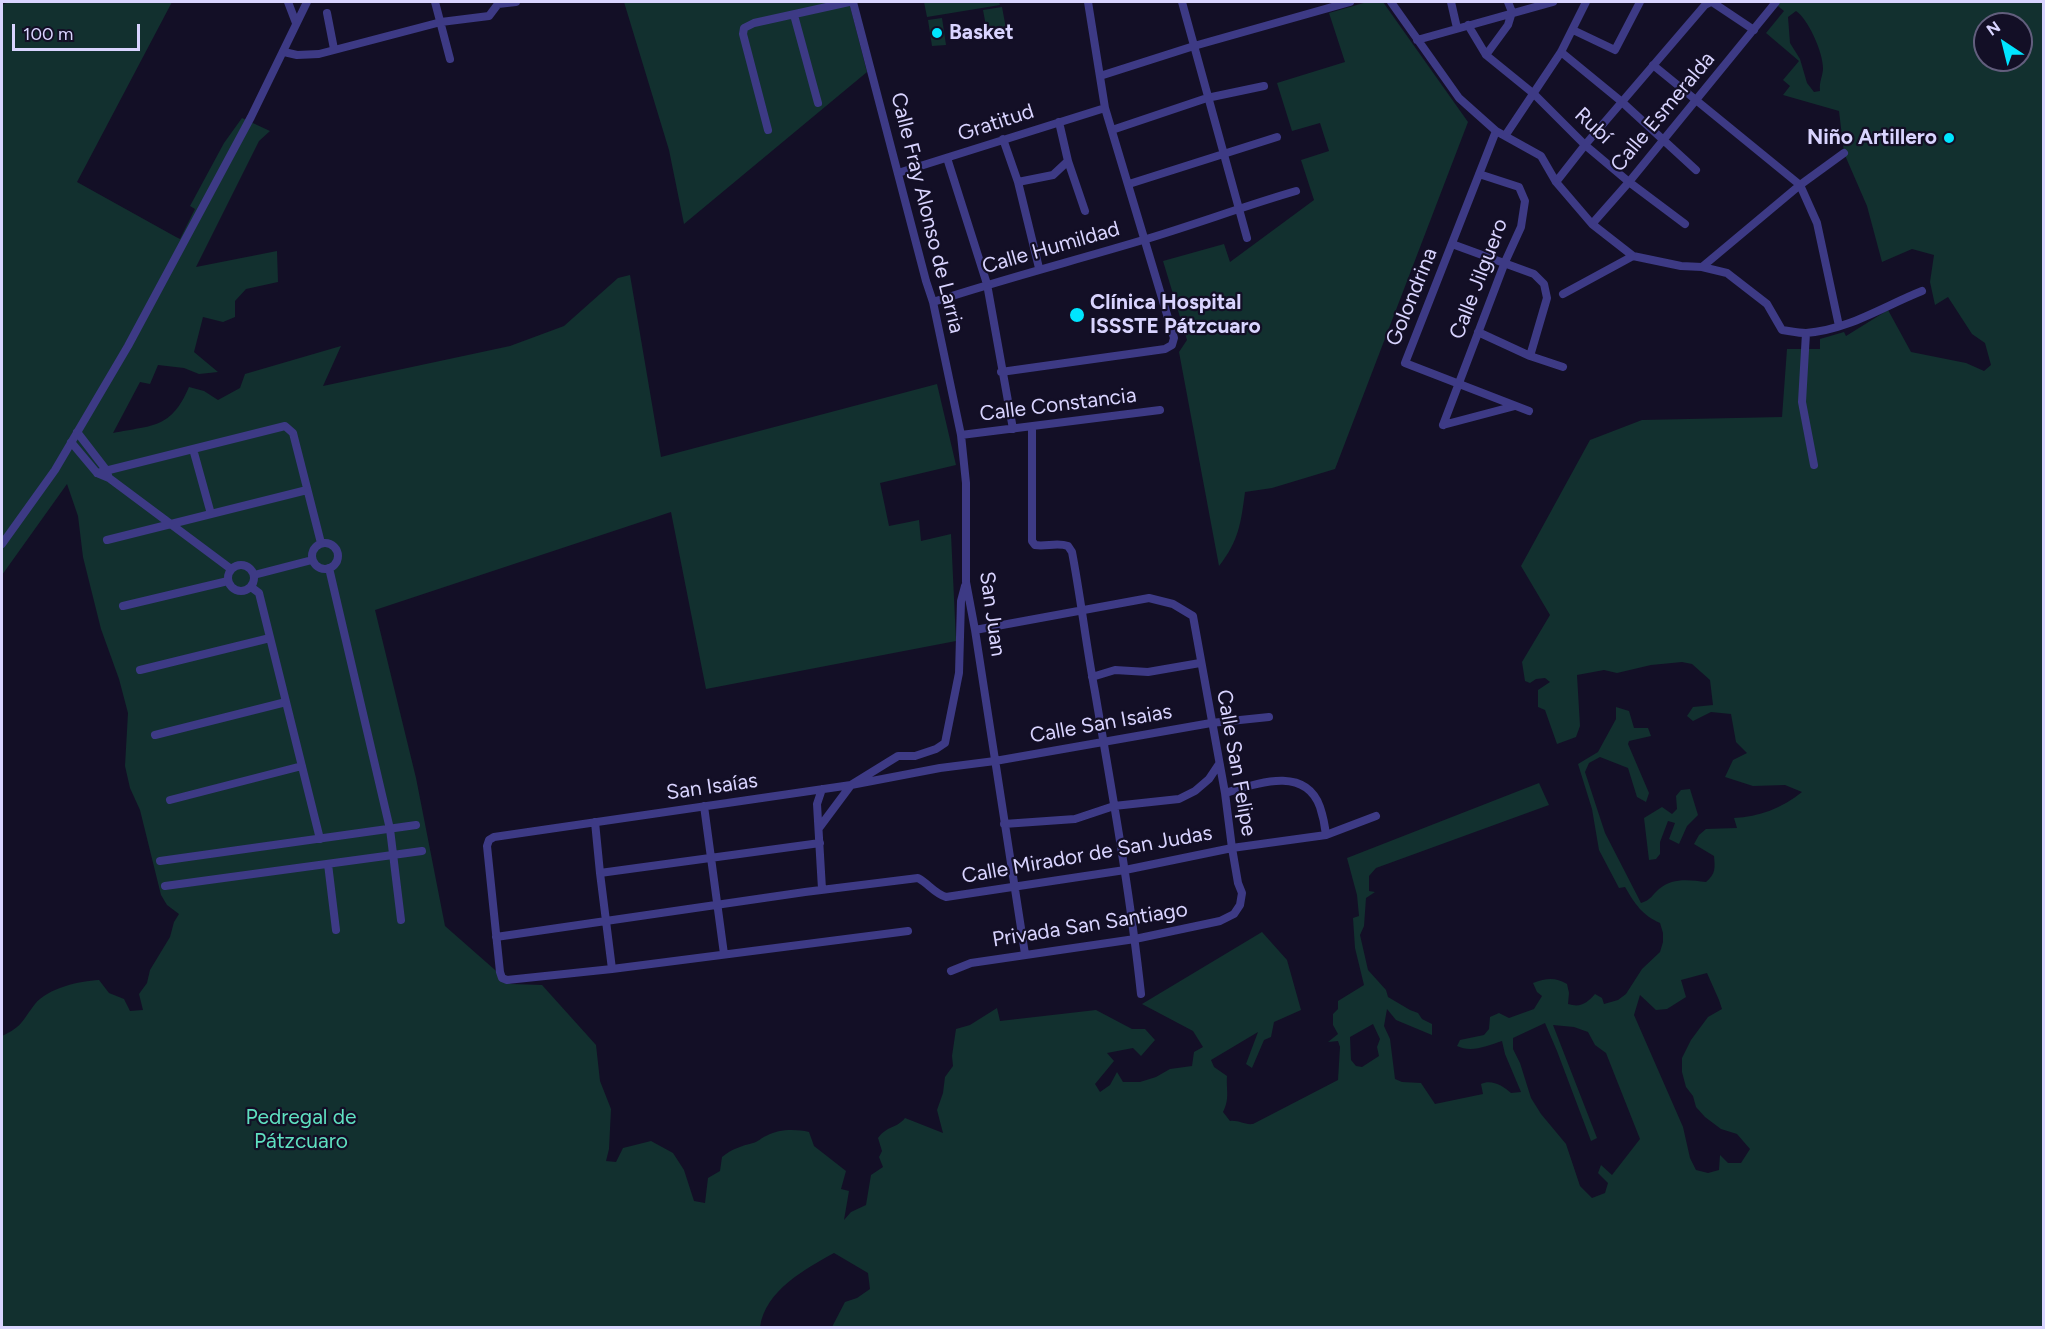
<!DOCTYPE html>
<html>
<head>
<meta charset="utf-8">
<style>
  body { margin:0 }
  #map { position:relative; width:2045px; height:1329px; overflow:hidden; background:#130f26; font-family:Figtree,sans-serif }
  canvas { display:block }
  .frame { position:absolute; inset:0; border:3px solid #d9d4ff; pointer-events:none }
  .north { position:absolute; left:1973px; top:12px; width:60px; height:60px; box-sizing:border-box; background:#130f26; border:2px solid #625e7d; border-radius:50%; rotate:325deg; font-size:16px; font-weight:700; line-height:24px; text-align:center; color:#d9d4ff }
  .north::after { content:''; display:block; margin:auto; width:21px; height:27px; background:#00e5ff; clip-path:polygon(50% 0,100% 100%,50% 72%,0 100%) }
  .scale { position:absolute; left:12px; top:24px; width:128px; height:27px; box-sizing:border-box; border:3px solid #d9d4ff; border-top:0; padding-left:8px; font-size:18px; line-height:21px; white-space:nowrap; color:#d9d4ff; -webkit-text-stroke:4px #130f26; paint-order:stroke }
</style>
</head>
<body>
<div id="map">
<canvas width="2045" height="1329"></canvas>
<div class="frame"></div>
<div class="north">N</div>
<div class="scale">100 m</div>
</div>
<script>
const ctx = document.querySelector('canvas').getContext('2d');
ctx.lineJoin = 'round';
function paint(path, color) {
  ctx.fillStyle = color;
  ctx.fill(path, 'evenodd');
}
function trace(path, color, width, dash) {
  ctx.strokeStyle = color;
  ctx.lineWidth = width;
  ctx.lineCap = dash ? 'butt' : 'round';
  ctx.setLineDash(dash || []);
  ctx.stroke(path);
}
function label(font, color, halo, rows, align = 'center') {
  ctx.font = font + ' Figtree,sans-serif';
  ctx.lineWidth = 4.5;
  ctx.setLineDash([]);
  ctx.textBaseline = 'middle';
  ctx.strokeStyle = halo;
  ctx.fillStyle = color;
  for (const [text, x, y, turn = 0] of rows) {
    ctx.save();
    ctx.translate(x, y);
    ctx.rotate((+turn || 0) * Math.PI / 180);
    ctx.textAlign = isNaN(turn) ? turn : align;
    if (halo) ctx.strokeText(text, 0, 0);
    ctx.fillText(text, 0, 0);
    ctx.restore();
  }
}
paint(new Path2D(`
  M9 2H172L77 182 176 237 180 239 195 209 190 206 224 143 242 118 270 131 259 141 196 267 277 251 278 282 246 289 235 301V317L223 322 203 317 194 352 218 372 199 374 184 368 158 365 150 384 140 382 113 433C153 425 171 429 189 387L204 391 218 400 240 388 245 374 341 346 323 386 510 346 564 326 618 278 630 275 661 457 937 384 956 465 880 483 889 526 919 520 921 541 951 534 956 641 706 689 671 512 375 610 416 778 445 926 511 984 542 985 596 1045 600 1081 611 1109 609 1149 606 1161 616 1162 623 1148 651 1141 673 1153 684 1170 694 1201 705 1203 708 1178 720 1171 722 1157C732 1149 741 1146 753 1143 758 1142 761 1138 766 1136 779 1129 795 1129 809 1132L814 1146 846 1171 841 1189 849 1191 844 1220 851 1212 866 1205 871 1175 883 1167 879 1157 882 1151 878 1138C888 1125 896 1129 905 1118L943 1133 937 1110 943 1093 945 1077 953 1066 952 1056 956 1029 970 1025 997 1008 1000 1021 1096 1010 1132 1029H1145L1155 1040 1141 1056 1133 1048 1107 1053 1114 1061 1095 1084 1100 1092 1110 1085 1117 1072 1123 1082H1140L1156 1077 1170 1069 1192 1066 1194 1052 1203 1047 1193 1031 1142 1004 1262 932 1287 960 1301 1010 1274 1022 1271 1037 1264 1040 1252 1068 1246 1064 1258 1032 1211 1060 1214 1067 1227 1076C1226 1091 1230 1098 1223 1112L1230 1121C1239 1120 1244 1125 1253 1124L1338 1080 1340 1047 1338 1041 1328 1042 1338 1034 1333 1025V1014L1338 1009V1001L1364 985 1355 948 1353 918 1359 916 1357 895 1347 858 1539 783 1549 805 1376 868 1369 876V891L1375 892 1366 898 1364 926 1360 935 1368 970 1386 990 1388 997 1410 1010 1418 1013 1422 1019 1432 1024V1035L1396 1020 1387 1009 1384 1026 1390 1039 1395 1079 1402 1082 1421 1083 1435 1104 1483 1094 1481 1084C1492 1079 1503 1086 1511 1093L1521 1092 1505 1054 1502 1041C1487 1046 1471 1053 1457 1046L1460 1040 1484 1035 1489 1029 1490 1017 1499 1013 1509 1018 1534 1009 1542 996 1537 992 1533 983C1547 978 1555 977 1567 984L1569 993 1568 1004C1581 1008 1587 1003 1595 994L1602 998 1604 1004 1618 1000 1626 994 1642 969 1660 952 1663 942V933L1660 923C1642 915 1635 904 1625 887L1619 888 1599 850 1592 809 1578 764 1598 752 1616 719V707L1629 711 1634 728H1648L1651 736 1629 741 1628 744 1649 793 1646 802 1637 797 1628 768 1600 757 1589 763 1585 772 1605 833 1641 903C1651 900 1652 895 1659 889 1673 877 1690 880 1706 882 1716 874 1715 867 1714 856L1694 844 1699 835 1706 829 1737 828 1734 818C1759 817 1782 808 1802 792L1785 785 1753 786 1725 777 1733 760 1747 753 1736 742 1731 714 1711 712 1693 721 1687 716 1693 707 1713 705 1710 680 1692 664 1682 662 1651 665 1617 673 1604 670 1577 675 1580 726 1576 737 1557 744 1545 710 1538 707V690L1550 682 1545 678 1536 679 1530 683 1525 681 1522 662 1550 615 1521 566 1590 440 1642 420 1782 417 1787 349H1820V339L1844 332 1846 336 1888 310 1911 352 1966 363 1984 371 1991 365 1985 343 1972 334 1948 297 1935 305 1930 282 1934 255 1912 249 1882 262 1867 206 1844 153 1839 111 1783 95 1790 86 1783 80 1799 61 1766 33 1784 11 1773 2H2043V1327H832L845 1302 857 1298 870 1289 868 1273 834 1253C805 1269 765 1291 760 1327H2V1036C23 1026 21 1022 35 1004 48 988 79 981 99 980L109 993 124 999 130 1011 143 1010 139 994 147 983 150 970 170 937 174 922 179 914 167 905 161 895 140 810 130 788 125 766 128 713 119 679 101 629 83 557 78 516 67 484 2 575V5ZM1796 11C1808 19 1823 52 1823 68 1823 76 1819 81 1820 91L1814 92 1807 83 1800 59 1790 43 1788 17ZM1985 24H2021V60H1985ZM1707 973 1719 1000 1722 1009 1708 1017 1691 1040 1682 1058V1072L1686 1087 1693 1096 1696 1107 1705 1117 1721 1129 1737 1134 1750 1149 1741 1163H1728L1720 1155 1719 1170 1708 1173 1696 1170 1690 1158 1683 1127 1634 1015 1640 995 1656 1010 1667 1009 1686 997 1681 980ZM1545 1023 1557 1051 1591 1141 1597 1138 1553 1025 1574 1027 1588 1032 1595 1045 1606 1053 1640 1139 1612 1175 1601 1165 1598 1173 1608 1183 1605 1193 1592 1198 1580 1186 1566 1144 1541 1114 1531 1098 1520 1063 1513 1049V1038ZM1373 1024 1380 1039 1377 1047 1379 1056 1362 1067 1356 1066 1351 1060 1350 1037Z
  M624 2H849L867 72 684 224 669 150Z
  M924 2H999L1000 5 927 17Z
  M1367 2H1383L1468 122 1335 469 1272 488 1245 492C1241 522 1239 541 1219 566L1179 352 1187 340 1163 261 1224 244 1230 262 1314 200 1301 160 1329 151 1320 123 1292 131 1277 83 1345 62 1329 13Z
  M1002 7 1007 34 988 37 983 10Z
  M942 18 946 45 932 46 928 20Z
  M1690 789 1698 815 1687 826 1679 844 1669 839 1675 823 1668 821 1660 842V854L1656 859 1649 860 1644 818 1662 807 1672 814 1677 809 1676 796 1681 790Z`), '#12302f');
trace(new Path2D(`
  M288 2 296 23
  M435 2 450 59
  M853 2 926 281 933 302 961 435 966 483V582L975 630 1025 954
  M1182 2 1247 238
  M1391 2 1459 98 1496 131 1541 156 1556 182 1592 224 1633 256 1681 266 1702 267 1727 273 1767 304 1782 330C1790 331 1798 333 1806 333 1848 330 1884 306 1922 291
  M1451 2 1457 28
  M1712 2 1754 30
  M327 13 334 49
  M794 15 818 103
  M1468 25 1486 55 1534 94 1585 145 1629 182 1685 224
  M1573 30 1615 50 1640 2
  M1417 40 1553 2
  M284 52 297 55 319 54 441 22 489 16 498 4 516 2
  M1561 52 1622 102 1696 170
  M1486 55 1508 25 1512 12 1508 2
  M1653 65 1800 185 1817 223 1839 326
  M1100 76 1194 46 1350 2
  M768 130 743 34 744 28 754 23 849 2
  M1112 130 1207 98 1264 86
  M1496 131 1405 363 1529 411
  M1505 136 1561 52 1586 2
  M1003 139 1018 182 1039 268
  M947 158 987 284 1013 429
  M1068 161 1085 211
  M898 173 1105 108
  M1018 182 1053 175 1068 161 1059 122
  M1556 182 1585 145 1705 5 1711 2
  M1129 184 1277 137
  M1592 224 1629 182 1776 2
  M1452 244 1534 274 1544 284 1547 298 1530 356
  M1702 267 1800 185 1844 153
  M1563 294 1633 256
  M933 302C1003 279 1073 261 1143 240 1194 225 1244 206 1296 191
  M1478 332 1530 356 1563 367
  M1806 333 1802 402 1814 465
  M1001 372 1165 349 1172 345 1174 338 1105 108 1088 2
  M1443 425 1505 262 1521 227 1525 201 1519 187 1479 174
  M1443 425 1515 406
  M1032 427V541L1035 545C1046 547 1057 542 1068 546L1072 552C1081 599 1086 645 1095 692 1112 792 1130 892 1141 994
  M77 432 107 471 108 475
  M961 435 1160 410
  M71 442 97 473 109 478 231 569
  M193 449 211 514
  M97 473 285 426 293 433 321 543
  M107 540 307 490
  M312 556a13 13 0 1 1 26 0a13 13 0 1 1-26 0Z
  M2 544 55 470 128 346 251 117 307 2
  M228 578a13 13 0 1 1 26 0a13 13 0 1 1-26 0Z
  M329 568 390 829 401 920
  M254 575 312 560
  M251 587 259 593 320 839
  M123 606 228 581
  M140 670 270 638
  M1092 677 1115 670 1148 672 1200 663
  M155 735 286 702
  M1225 793C1256 784 1305 765 1320 807 1323 816 1325 826 1326 835
  M170 800 302 766
  M704 806 724 954
  M595 822 600 873 820 843
  M1004 824 1075 819 1114 806 1179 799 1195 791 1209 779 1219 764
  M819 828 851 785 898 756H915L936 749 945 743 959 673 961 601 965 586
  M160 861 416 825
  M328 864 336 930
  M600 873 612 969
  M165 886 422 851
  M822 889 817 804 822 789
  M908 931 612 969 507 980 502 978 500 972 487 846 489 840 494 837 851 785 940 768 995 761 1211 723 1269 717
  M496 937 805 892 918 878C929 884 934 893 946 897L1125 870 1232 848 1326 835 1376 816
  M951 971 971 963 1135 939 1220 921 1234 914 1240 905 1242 893 1238 883 1232 848 1225 793 1193 616 1173 604 1149 598 975 630`), '#3d3a85', 8);
for (const [x, y, r, color] of [
  [937,33,6,"#00e5ff"],
  [1949,138,6,"#00e5ff"],
  [1077,315,8,"#00e5ff"]
]) {
  const dot = new Path2D();
  dot.arc(x, y, r, 0, 2 * Math.PI);
  ctx.fillStyle = color;
  ctx.fill(dot);
  trace(dot, '#130f26', 2);
}
label('bold 21px', '#d9d4ff', '#130f26', [
  ["Basket",949,33],
  ["Niño Artillero",1937,138,"right"],
  ["Clínica Hospital",1090,303],
  ["ISSSTE Pátzcuaro",1090,327]
], 'left');
label('21px', '#d9d4ff', '#130f26', [
  ["Calle Esmeralda",1663,112,-50],
  ["Gratitud",996,123,-18],
  ["Rubí",1593,126,43],
  ["Calle Fray Alonso de Larria",927,213,76],
  ["Calle Humildad",1051,248,-16],
  ["Calle Jilguero",1479,279,-69],
  ["Golondrina",1412,297,-68],
  ["Calle Constancia",1058,405,-7],
  ["San Juan",992,614,82],
  ["Calle San Isaias",1101,724,-10],
  ["Calle San Felipe",1236,763,80],
  ["San Isaías",712,787,-8],
  ["Calle Mirador de San Judas",1087,855,-10],
  ["Privada San Santiago",1090,925,-9]
]);
label('21px', '#5fe0c0', '#130f26', [
  ["Pedregal de",301,1118],
  ["Pátzcuaro",301,1142]
]);
</script>
</body>
</html>
